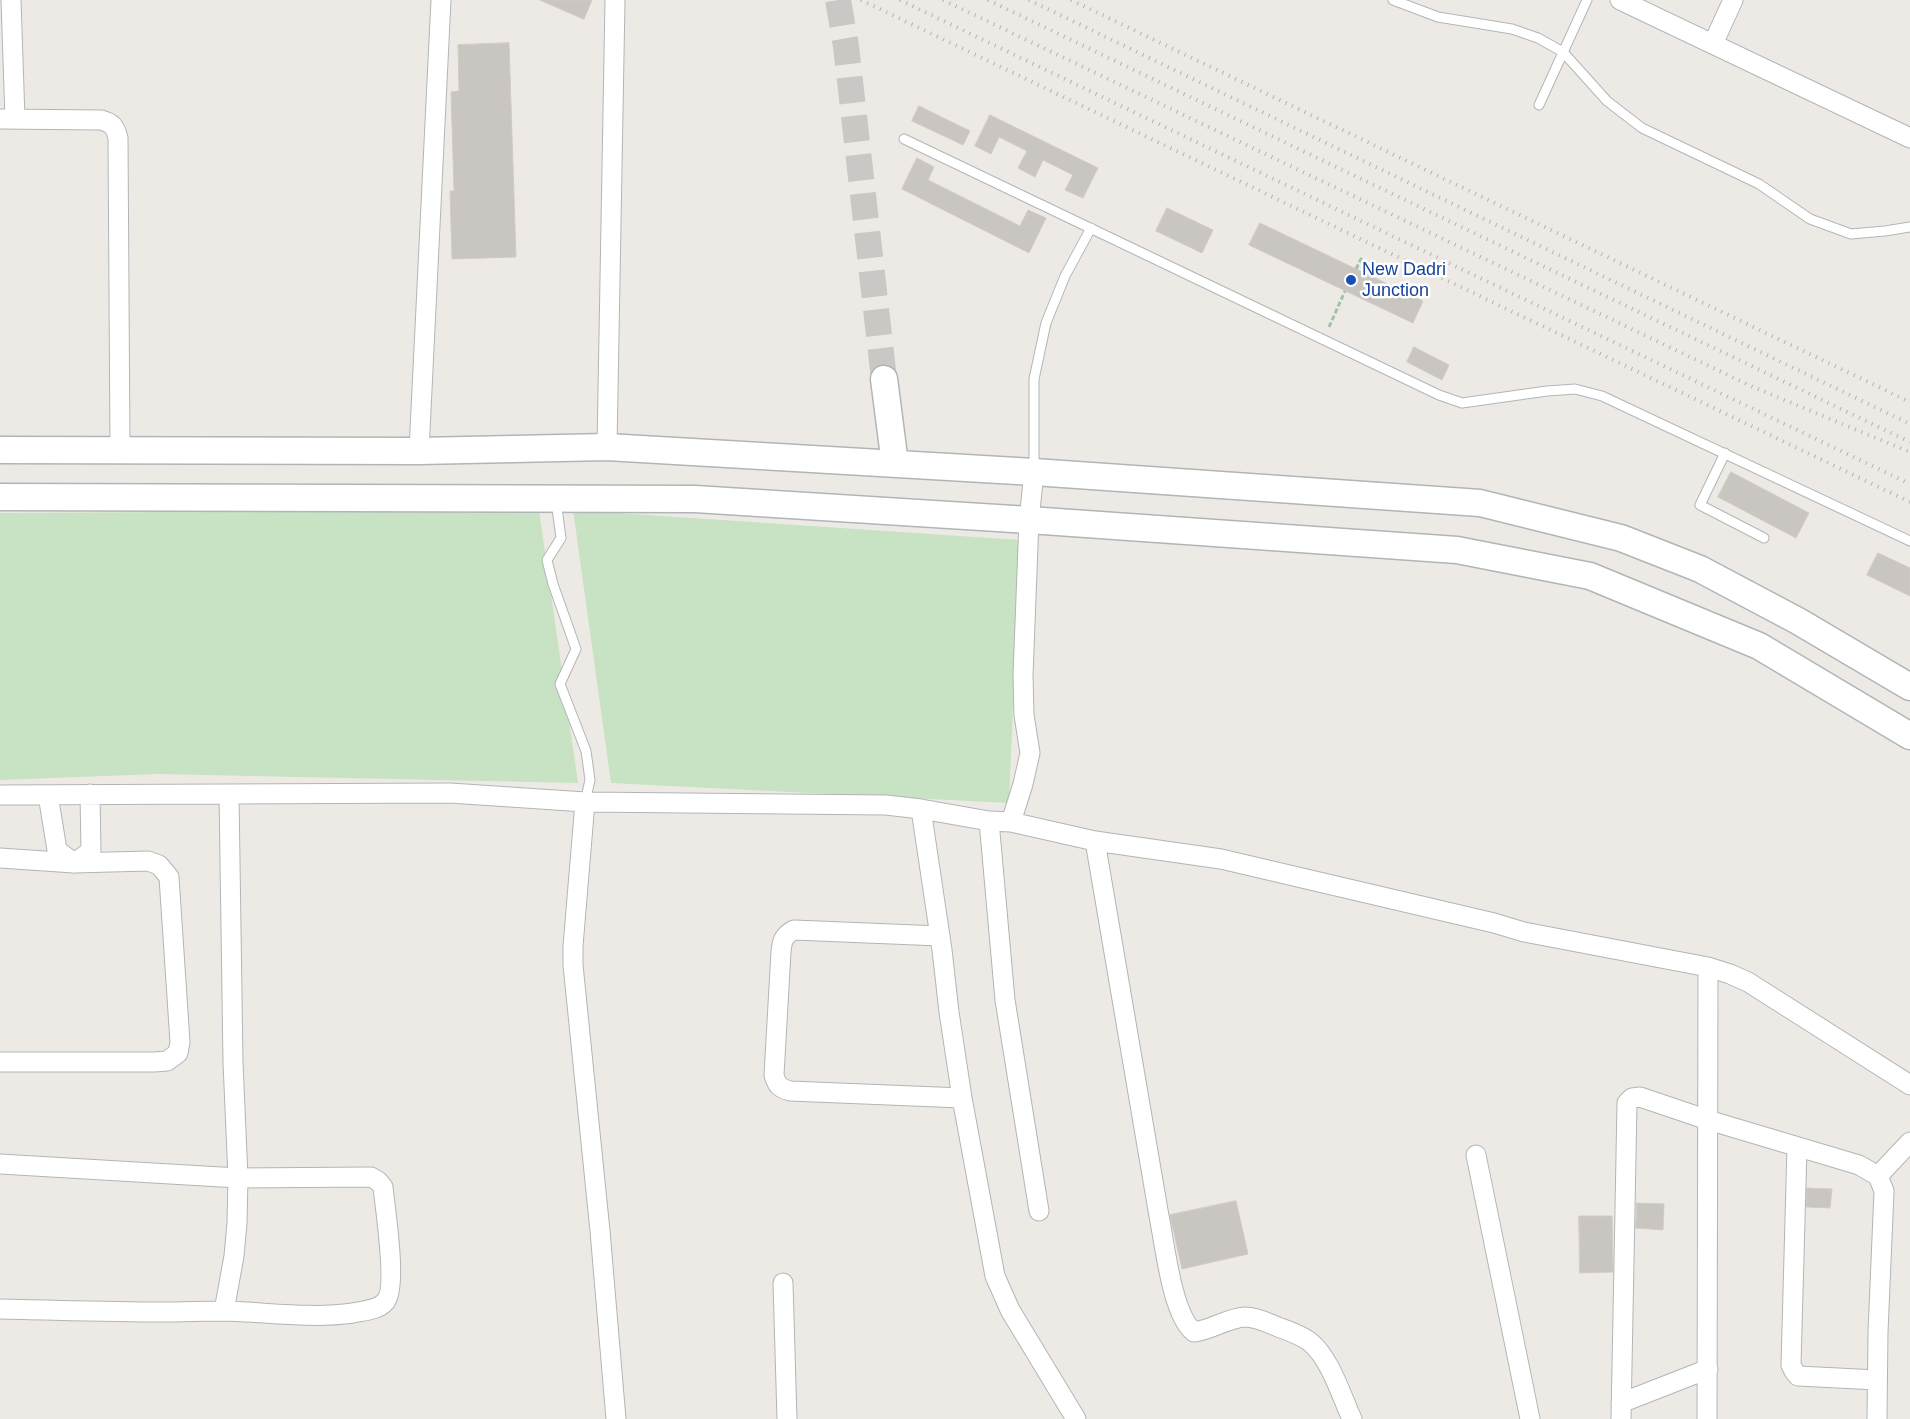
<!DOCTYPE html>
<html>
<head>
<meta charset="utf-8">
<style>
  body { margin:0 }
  canvas { display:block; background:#edeae5 }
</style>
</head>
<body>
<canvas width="1910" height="1419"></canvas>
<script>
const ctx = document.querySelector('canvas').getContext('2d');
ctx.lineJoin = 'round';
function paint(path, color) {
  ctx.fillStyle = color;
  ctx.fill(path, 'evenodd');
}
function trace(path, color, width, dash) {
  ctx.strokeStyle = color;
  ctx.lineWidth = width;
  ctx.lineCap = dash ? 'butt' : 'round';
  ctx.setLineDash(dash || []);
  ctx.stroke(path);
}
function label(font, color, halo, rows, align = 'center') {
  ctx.font = font + ' Helvetica,sans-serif';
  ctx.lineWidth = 5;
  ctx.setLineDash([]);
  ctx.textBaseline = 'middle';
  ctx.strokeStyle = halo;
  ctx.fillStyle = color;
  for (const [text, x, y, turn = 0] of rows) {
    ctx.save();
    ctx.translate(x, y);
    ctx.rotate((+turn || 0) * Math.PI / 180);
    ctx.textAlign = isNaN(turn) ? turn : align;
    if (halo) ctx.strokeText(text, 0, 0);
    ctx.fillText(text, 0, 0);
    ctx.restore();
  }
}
paint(new Path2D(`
  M539 510 578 783 158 774 0 780V513Z
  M573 510 1020 540 1009 803 611 783Z`), '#c8e2c4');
const building = new Path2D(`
  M540 0H592L584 19Z
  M509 43 516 257 452 259 450 191H454L451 92 459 91 458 45Z
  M919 106 970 131 963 145 912 121Z
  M990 115 1098 168 1083 198 1065 190 1073 175 1043 160 1035 177 1018 168 1027 151 999 137 991 154 975 146Z
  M917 158 934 167 928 180 1020 226 1028 210 1046 218 1029 253 902 189Z
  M1167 208 1213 230 1202 253 1156 231Z
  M1260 223 1423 301 1413 323 1249 245Z
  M1414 347 1449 365 1442 380 1407 362Z
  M1731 472 1809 513 1796 538 1718 497Z
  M1878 553 1910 568V596L1867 575Z
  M1807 1188 1832 1189 1830 1208 1807 1207Z
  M1236 1201 1248 1254 1182 1269 1170 1215Z
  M1637 1203 1664 1204 1663 1230 1636 1228Z
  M1579 1216H1612L1613 1272 1580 1273Z`);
paint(building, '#c9c5c1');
trace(building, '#d1cbc4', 1);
trace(new Path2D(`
  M838 0 846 46 884 379`), '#c9c8c5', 26, [26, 13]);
const lane = new Path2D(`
  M1393 0 1438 17 1512 29 1538 38 1563 52 1607 101 1642 128 1759 184 1810 219 1851 234 1885 231 1910 227
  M1539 105 1587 0
  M904 139 1439 395 1462 403 1547 391 1575 389 1602 396 1910 541
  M1725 453 1700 505 1764 538
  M1034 469V379L1046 323 1065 276 1091 228
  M556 501 561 538 547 560 553 584 576 649 560 684 586 751 590 780 585 802`);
const street = new Path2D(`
  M11 0 15 119
  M1620 0 1910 138
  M1713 44 1733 0
  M0 119 101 120C112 123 115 126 118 138L120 450
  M607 447 615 0
  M419 451 441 0
  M0 795 450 793 585 802 886 805 921 809 989 821 1011 822 1095 841 1221 859 1494 923 1524 932 1708 967 1730 974 1748 982 1910 1085
  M48 795 57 850 74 863 91 851 90 794
  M585 802 573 946V965L600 1231 616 1419
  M921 809 942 950 949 1012 962 1098 995 1276 1010 1310 1076 1419
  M989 821 1005 1000 1039 1211
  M1011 822 1023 784 1030 753 1024 715 1023 675 1029 520 1034 472
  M1095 841 1159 1216C1165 1245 1172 1315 1194 1332 1212 1330 1227 1318 1245 1317 1257 1317 1268 1323 1278 1327 1289 1331 1301 1335 1310 1342 1330 1358 1341 1395 1352 1419
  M0 858 74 863 148 861 159 865 169 877 180 1042 178 1053 167 1061 154 1062H0
  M940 936 794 930C783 936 782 941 781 952L774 1075C777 1086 780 1088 790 1091L962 1098
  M1797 1147 1791 1365 1794 1371 1798 1376 1877 1380
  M1476 1155 1530 1419
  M0 1164 238 1178 371 1177 378 1181 383 1187C385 1208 398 1289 385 1302 378 1310 363 1311 353 1313 311 1319 266 1312 224 1311 204 1311 183 1312 163 1312 109 1312 54 1310 0 1309
  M1878 1176 1910 1142
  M783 1283 787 1419
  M224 1311 234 1256 237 1223 238 1178 233 1062 229 794
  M1621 1403 1708 1369
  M1621 1419 1627 1103 1632 1098 1640 1097 1708 1120 1859 1165 1878 1176 1884 1191 1878 1332 1877 1419
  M1707 1419 1708 967`);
const secondary = new Path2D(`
  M884 379 895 464
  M0 450 419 451 607 447 1034 472 1480 503 1621 538 1700 569 1798 621 1910 687
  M0 497 695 499 1029 520 1457 550 1590 576 1759 646 1910 736`);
trace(lane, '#b2b5b8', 11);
trace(street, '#b2b5b8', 21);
trace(secondary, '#b1b5b8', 29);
trace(new Path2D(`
  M1356 269 1362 257
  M1329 327 1345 291`), '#a0c4a6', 3, [5, 2.5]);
trace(lane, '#fff', 9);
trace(street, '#fff', 19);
trace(secondary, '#fff', 26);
trace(new Path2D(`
  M861 0 1910 502
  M900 0 1910 484
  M943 0 1753 387 1910 452
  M988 0 1910 442
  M1029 0 1910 424
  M1071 0 1910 402`), '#b1b2b2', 4, [1, 6]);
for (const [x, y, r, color] of [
  [1351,280,6,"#1a4fb4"]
]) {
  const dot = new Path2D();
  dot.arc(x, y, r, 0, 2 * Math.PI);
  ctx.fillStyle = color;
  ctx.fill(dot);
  trace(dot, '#fff', 2);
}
label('18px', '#164399', '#fff', [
  ["New Dadri",1362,270],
  ["Junction",1362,291]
], 'left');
</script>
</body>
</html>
